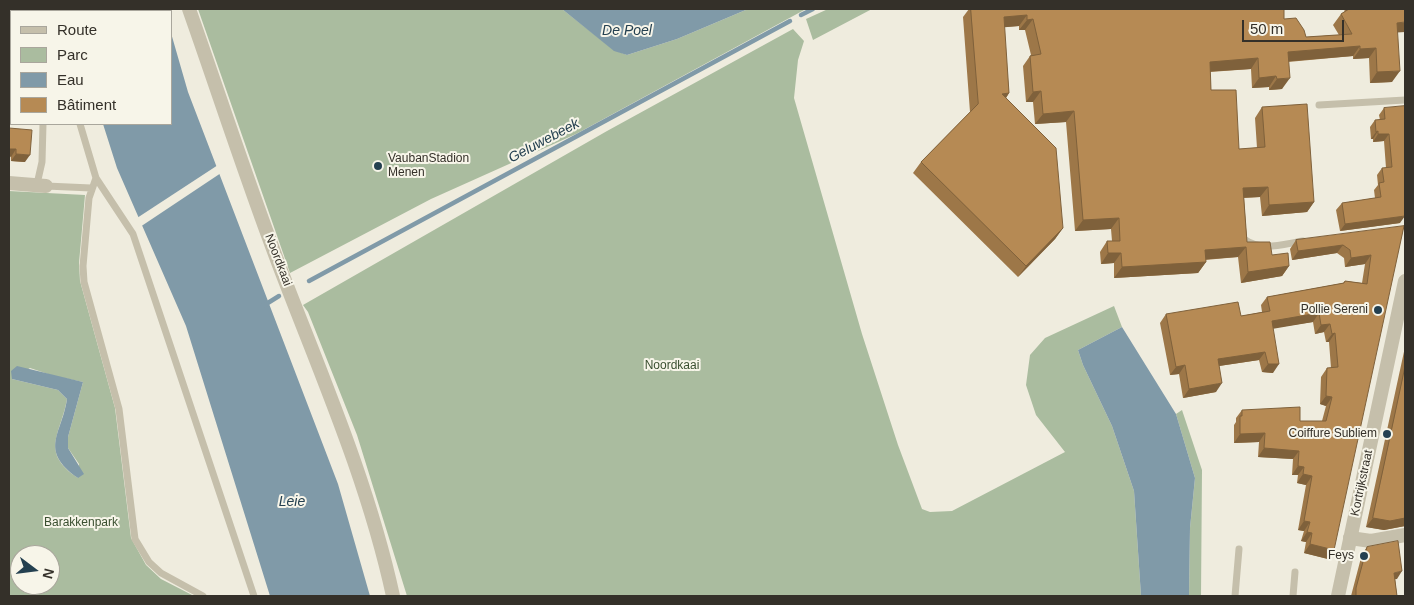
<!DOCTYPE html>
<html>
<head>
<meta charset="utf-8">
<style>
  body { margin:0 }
  #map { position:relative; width:1414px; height:605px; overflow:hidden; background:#efecde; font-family:Helvetica,sans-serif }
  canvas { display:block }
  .frame { position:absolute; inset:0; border:10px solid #343029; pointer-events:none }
  .legend { position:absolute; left:10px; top:10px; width:162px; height:115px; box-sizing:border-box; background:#f7f5e9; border:1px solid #a9a69c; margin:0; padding:6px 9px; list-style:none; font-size:15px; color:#343029 }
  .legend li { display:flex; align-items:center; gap:10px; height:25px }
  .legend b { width:25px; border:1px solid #a9a69c }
  .north { position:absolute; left:10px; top:545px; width:50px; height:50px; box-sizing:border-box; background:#f7f5e9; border:1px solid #a9a69c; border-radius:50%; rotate:105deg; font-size:14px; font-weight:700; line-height:20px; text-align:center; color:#343029 }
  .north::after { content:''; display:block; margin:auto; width:18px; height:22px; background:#244050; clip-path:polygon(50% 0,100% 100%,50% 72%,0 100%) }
  .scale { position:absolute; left:1242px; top:20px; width:102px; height:22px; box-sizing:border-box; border:2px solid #343029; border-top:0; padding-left:6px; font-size:15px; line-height:18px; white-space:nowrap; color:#343029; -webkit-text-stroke:4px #f7f5e9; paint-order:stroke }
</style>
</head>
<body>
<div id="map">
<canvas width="1414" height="605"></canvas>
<div class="frame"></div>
<ul class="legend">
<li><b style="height:6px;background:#c5bfab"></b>Route</li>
<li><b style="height:14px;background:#aabc9f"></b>Parc</li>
<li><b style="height:14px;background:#809aa8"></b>Eau</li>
<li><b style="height:14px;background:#b68a54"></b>Bâtiment</li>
</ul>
<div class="north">N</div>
<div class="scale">50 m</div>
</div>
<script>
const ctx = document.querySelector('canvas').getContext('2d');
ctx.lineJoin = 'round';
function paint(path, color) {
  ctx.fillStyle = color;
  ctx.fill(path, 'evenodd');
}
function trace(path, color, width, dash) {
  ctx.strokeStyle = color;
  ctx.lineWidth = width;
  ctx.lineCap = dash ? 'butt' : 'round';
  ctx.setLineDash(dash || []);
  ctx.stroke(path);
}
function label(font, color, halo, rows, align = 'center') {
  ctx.font = font + ' Helvetica,sans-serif';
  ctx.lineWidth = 4;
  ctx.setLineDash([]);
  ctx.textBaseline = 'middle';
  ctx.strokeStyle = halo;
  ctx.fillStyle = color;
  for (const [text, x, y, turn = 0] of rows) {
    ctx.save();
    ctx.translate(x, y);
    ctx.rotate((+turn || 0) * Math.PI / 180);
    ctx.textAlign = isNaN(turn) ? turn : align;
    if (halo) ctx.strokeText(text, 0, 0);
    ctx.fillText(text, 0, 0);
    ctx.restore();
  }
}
paint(new Path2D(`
  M198 9H562L614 50 627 55 677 39 748 9H806L576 134 431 199 290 273Z
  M828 9H872L813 40 806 19Z
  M793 29 804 41 798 60 794 98 862 334 898 445 922 509 930 512 952 511 1065 452 1036 415 1026 385 1030 355 1045 338 1114 306 1122 327 1078 350 1083 365 1112 426 1134 491 1141 596H407L357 435 308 312 303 305 607 131Z
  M9 191 85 195 79 263 80 281 115 408 131 538 146 565 161 579 194 596H9ZM30 368 54 376 83 382 68 437V448L79 464 78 478C39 452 61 434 67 399L58 390 12 379ZM20 555H50V585H20Z
  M1182 410 1202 470 1201 596H1189L1190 528 1195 478 1176 414Z`), '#aabc9f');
paint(new Path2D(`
  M69 9H164L165 11H70Z
  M562 9H748L677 39 627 55 614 51Z
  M171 33 188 92 338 484 370 596H270L186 326 117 168 103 124H171Z
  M1122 327 1176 414 1195 478 1190 528 1189 596H1141L1134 491 1112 426 1083 365 1078 350Z
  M17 366 83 382 68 437V448L84 474 78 478C38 450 62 434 67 399L58 390 12 379 11 371Z`), '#809aa8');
paint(new Path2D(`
  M218 165 221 173 140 227 137 218Z`), '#efecde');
trace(new Path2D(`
  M801 15 813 9
  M309 281 790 21
  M263 306 279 296`), '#809aa8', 4.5);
trace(new Path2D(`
  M46 9 47 11
  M9 44H11
  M9 88H11
  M1319 105 1405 100
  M80 124 96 178 89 198 83 266 84 282 119 409 135 539 149 562 161 573 203 596
  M96 178 133 234 254 596
  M37 184 42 162 43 124
  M46 186 91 188
  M1244 239C1262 252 1283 244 1303 241
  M1235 596 1239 549
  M1293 596 1295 572`), '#c5bfab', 7);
trace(new Path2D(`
  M189 9C219 94 247 181 279 265 321 375 368 481 393 596
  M9 183 46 186
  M1350 538 1371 541 1405 535`), '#c5bfab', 14);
trace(new Path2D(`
  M1338 596 1405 281`), '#c5bfab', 14);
paint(new Path2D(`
  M969 9H1284V19L1306 37 1339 35 1333 25 1341 14 1345 11 1343 9H1405L1397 33 1392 82 1370 83 1369 58 1353 59V56L1288 62 1282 89 1269 90V87L1252 88 1251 69 1210 72 1211 90 1239 149 1257 148 1255 118 1262 107 1314 202 1307 212 1262 216 1260 197 1244 198 1247 242 1289 266 1282 276 1241 283 1238 257 1205 260 1206 262 1198 273 1114 278V263L1101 264 1100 252 1107 241H1112L1111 229 1075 231 1066 122 1035 124 1033 102H1026L1023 66 1030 56 1031 55 1025 30H1019V26L1004 27 1009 93 1006 98 1063 228 1055 239 1018 277 913 173 921 162 970 112 963 17Z
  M1405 106 1400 223 1340 231 1336 210 1342 203 1375 198 1374 190 1378 185 1377 175 1382 168H1386L1384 141 1373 142V139H1371L1370 127 1375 120H1380L1379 115 1384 108Z
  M9 128 25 162 11 161Z
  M1404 226 1328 559 1304 553 1306 542 1301 541 1304 531 1298 530 1306 485 1297 483 1298 475H1292L1293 459 1258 457 1259 442 1234 443V425L1236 422V418L1242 410 1300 421H1322L1326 406 1320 404 1321 377 1327 368H1331L1329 342H1326L1324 332 1315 334 1313 322 1273 328V373L1262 372 1259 360 1219 366 1216 392 1183 398 1179 374 1170 375 1160 323 1166 314 1241 316 1262 312 1261 305 1267 297 1343 283 1345 281 1362 283 1365 264 1345 267 1344 258 1337 253 1292 260 1290 249 1296 240Z
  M1405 347V526L1384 530 1366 527Z
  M1367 547 1397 579H1395L1397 596H1351L1362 554Z`), '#9d7748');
paint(new Path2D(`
  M1027 15 1019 26 996 28 1004 17Z
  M1033 19 1025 30H1019L1027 20Z
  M1405 22V32L1389 33 1397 23Z
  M1360 46 1353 56 1280 62 1288 52Z
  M1376 48 1369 58 1353 59 1360 49Z
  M1258 58 1251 69 1202 72 1210 62Z
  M1400 71 1392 82 1370 83 1377 72Z
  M1276 76 1269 87 1252 88 1259 78Z
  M1290 78 1282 89 1269 90 1277 79Z
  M1041 91 1033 102H1026L1033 92Z
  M1009 93 1002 104V94Z
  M9 108H11V115H9Z
  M1074 111 1066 122 1035 124 1043 114Z
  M1378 131 1373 139H1371L1376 132Z
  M1378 134H1389L1384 141 1373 142Z
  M9 149H16L11 157 9 156Z
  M16 154 30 155 25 162 11 161Z
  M1268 187 1260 197 1236 198 1243 188Z
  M1314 202 1307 212 1262 216 1269 205Z
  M1405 216 1400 223 1340 231 1345 224Z
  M1119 218 1111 229 1075 231 1083 220Z
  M1063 228 1055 239 1018 277 1026 266Z
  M1343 245 1337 253 1292 260 1298 251Z
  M1246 247 1238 257 1197 260 1205 250Z
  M1108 253H1121L1114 263 1101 264Z
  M1371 255 1365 264 1345 267 1351 258Z
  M1206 262 1198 273 1114 278 1122 267Z
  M1289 266 1282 276 1241 283 1248 272Z
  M1319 313 1313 322 1266 330 1272 321Z
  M1330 324 1324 332 1315 334 1321 325Z
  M1335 333 1329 342H1326L1332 334Z
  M1265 352 1259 360 1212 367 1218 359Z
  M1268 364H1279L1273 373 1262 372Z
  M1185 365 1179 374 1170 375 1176 367Z
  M1222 383 1216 392 1183 398 1189 389Z
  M1326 396 1332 397 1326 406 1320 404Z
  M1265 433 1259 442 1234 443 1240 434Z
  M1264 448 1299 451 1293 459 1258 457Z
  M1298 466 1304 467 1298 475H1292Z
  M1303 474 1312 476 1306 485 1297 483Z
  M1373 518H1405V526L1384 530 1366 527Z
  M1304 521 1310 522 1304 531 1298 530Z
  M1307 532 1312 533 1306 542 1301 541Z
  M1310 544 1334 550 1328 559 1304 553Z
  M1402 571 1397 579 1388 580 1394 573Z`), '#7f613b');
const building = new Path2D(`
  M971 9H1284V19L1296 18 1304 30 1306 37 1352 34 1341 14 1349 9H1405V22L1397 23 1400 71 1377 72 1376 48 1360 49V46L1288 52 1290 78 1277 79 1276 76 1259 78 1258 58 1210 62 1211 90H1236L1239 149 1265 147 1262 107 1307 104 1314 202 1269 205 1268 187 1243 188 1247 242H1270L1272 255 1288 253 1289 266 1248 272 1246 247 1205 250 1206 262 1122 267 1121 253H1108L1107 241H1120L1119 218 1083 220 1074 111 1043 114 1041 91 1033 92 1030 56 1041 54 1033 19 1027 20V15L1004 17 1009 93 1002 94 1056 148 1063 228 1026 266 921 162 978 104Z
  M9 97H11V108H9Z
  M1405 106V216L1345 224 1342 203 1381 197 1379 183 1384 182 1382 168 1392 167 1389 134H1378V131L1376 132 1375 120 1385 119 1384 108Z
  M9 128 32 130 30 155 16 154V149H9Z
  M1404 226 1334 550 1310 544 1312 533 1307 532 1310 522 1304 521 1312 476 1303 474 1304 467 1298 466 1299 451 1264 448 1265 433 1240 434V416H1242V410L1300 407V421H1326L1332 397 1326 396 1327 368 1338 367 1335 333 1332 334 1330 324 1321 325 1319 313 1272 321 1279 364H1268L1265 352 1218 359 1222 383 1189 389 1185 365 1176 367 1166 314 1238 302 1241 316 1270 311 1267 297 1344 283 1345 281 1367 284 1371 255 1351 258 1350 250 1343 245 1298 251 1296 240Z
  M1405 367V518L1390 521 1373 518Z
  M1398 541 1402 571 1394 573 1397 596H1356V588L1367 547Z`);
paint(building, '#b68a54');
trace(building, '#7f613b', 1);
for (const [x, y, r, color] of [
  [378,166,5,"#244050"],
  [1378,310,5,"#244050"],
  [1387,434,5,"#244050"],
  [1364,556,5,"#244050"]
]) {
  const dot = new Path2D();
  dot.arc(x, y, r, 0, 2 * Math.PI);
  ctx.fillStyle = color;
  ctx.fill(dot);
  trace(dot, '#f7f5e9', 2);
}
label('12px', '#343029', '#f7f5e9', [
  ["VaubanStadion",388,159,"left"],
  ["Menen",388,173,"left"],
  ["Pollie Sereni",1368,310],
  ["Coiffure Subliem",1377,434],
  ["Feys",1354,556]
], 'right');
label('12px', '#343029', '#f7f5e9', [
  ["Noordkaai",278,260,69],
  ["Kortrijkstraat",1362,483,-78]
]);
label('12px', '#3a4f30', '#f7f5e9', [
  ["Noordkaai",672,366],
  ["Barakkenpark",81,523]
]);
label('italic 14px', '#244050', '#f7f5e9', [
  ["De Poel",627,31],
  ["Geluwebeek",544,141,-28],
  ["Leie",292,502]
]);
</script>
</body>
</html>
